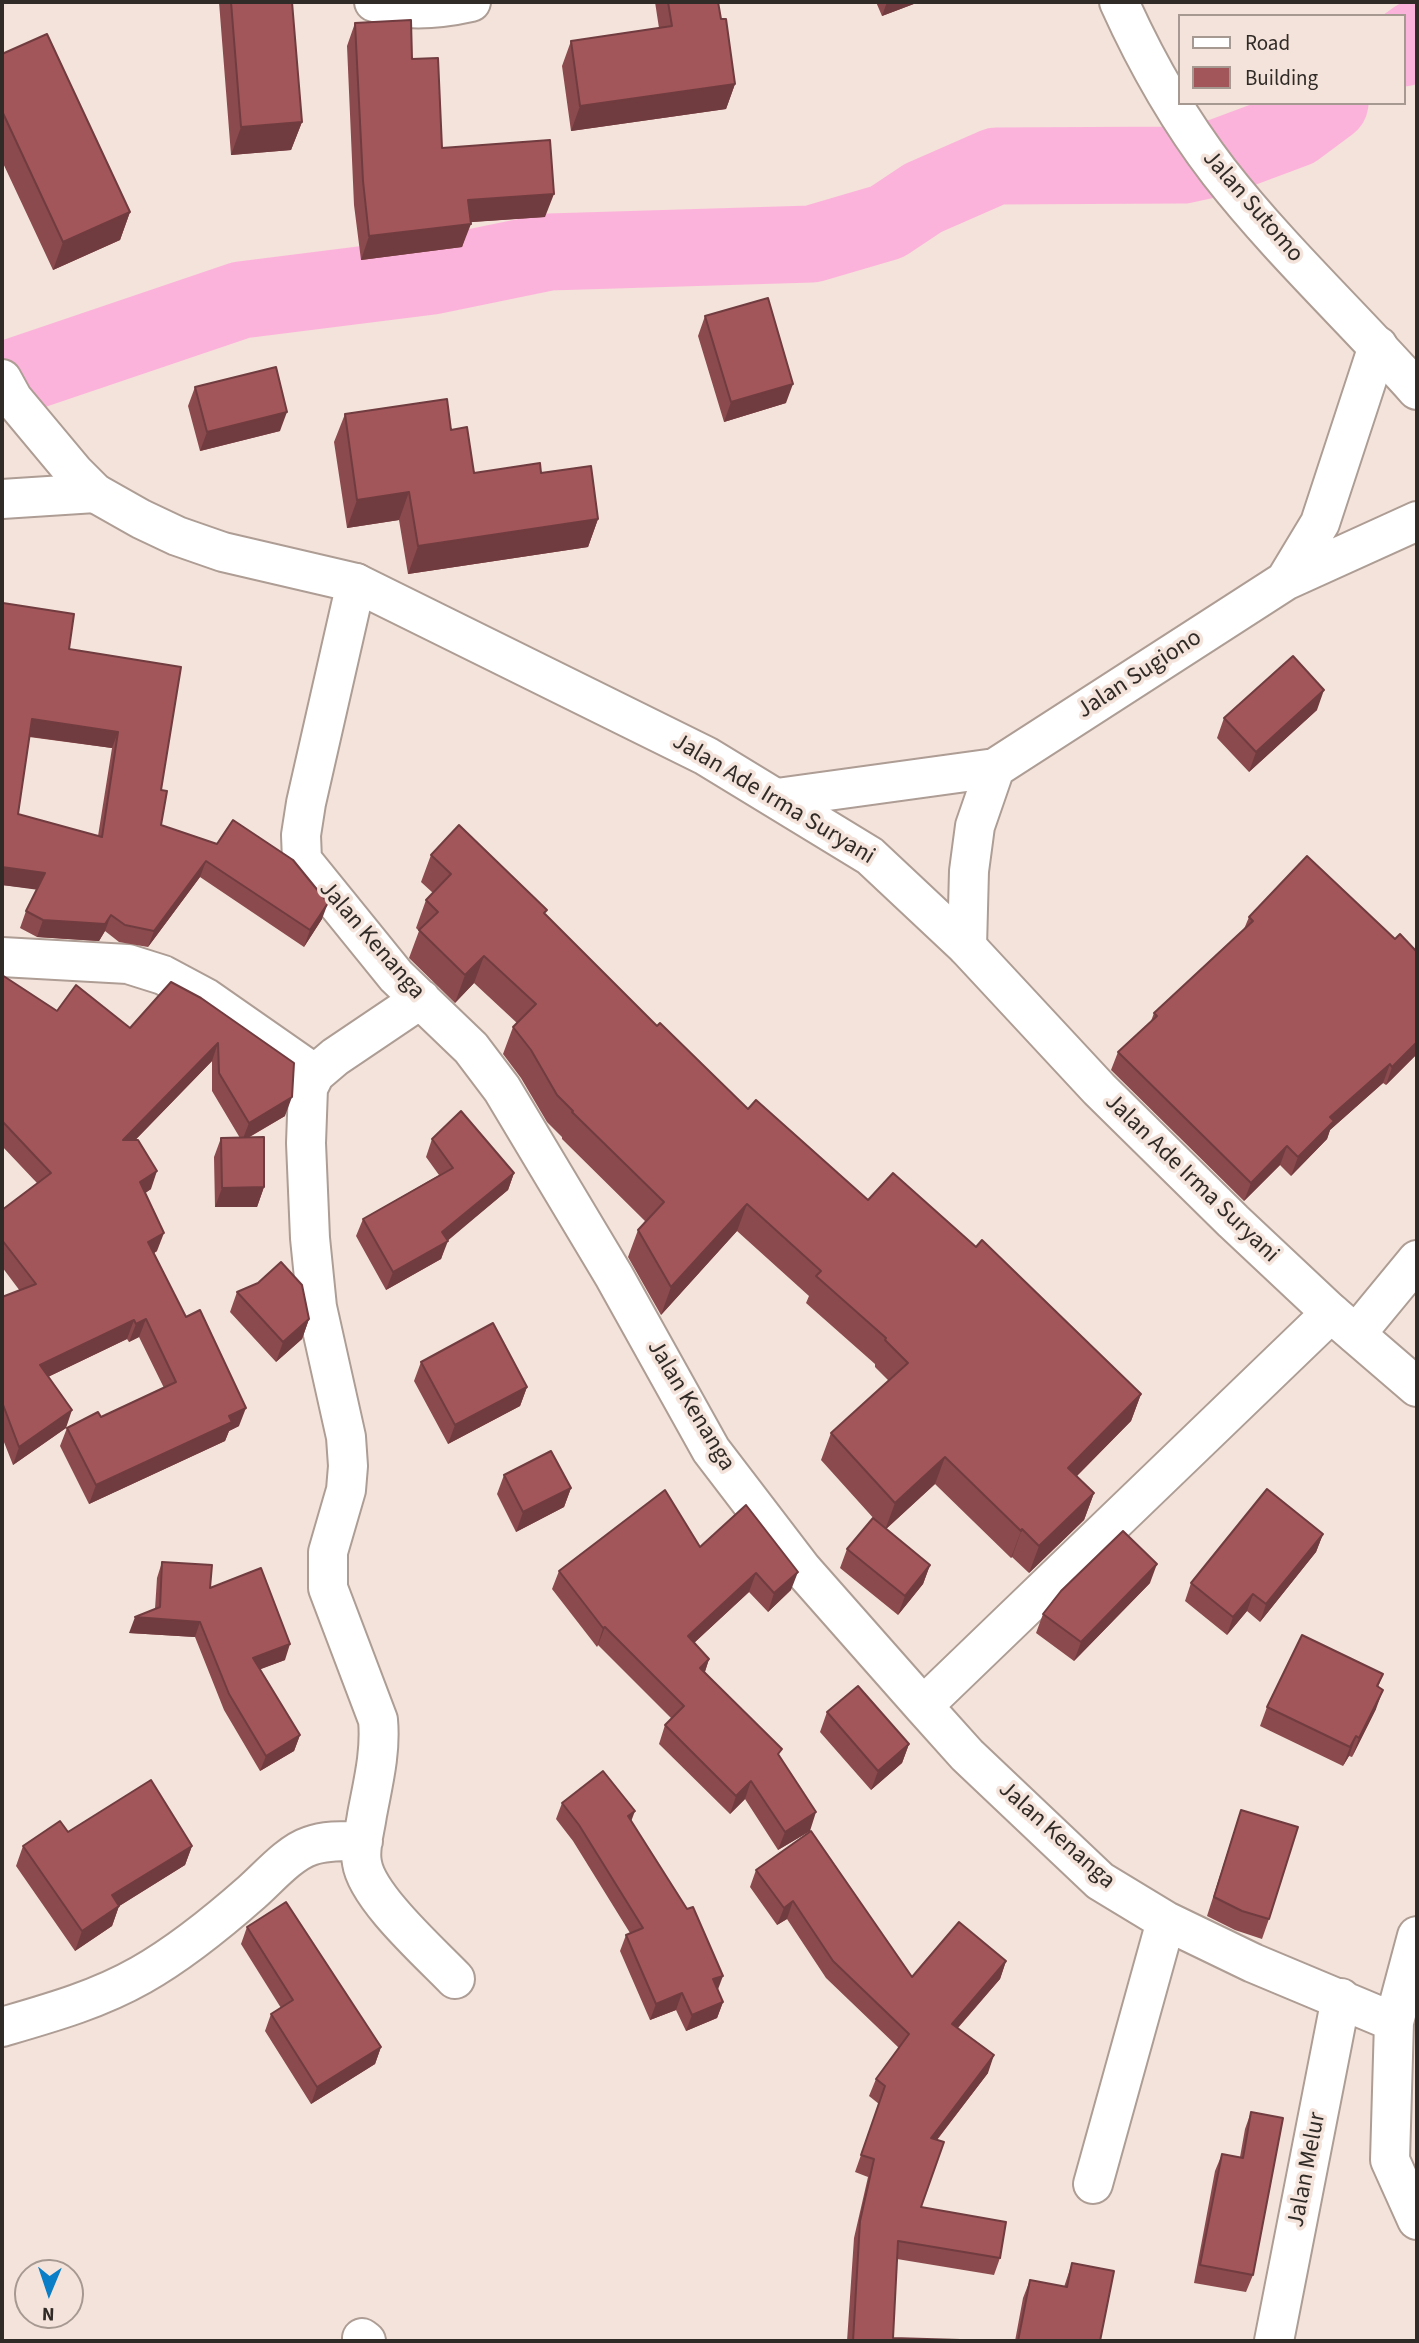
<!DOCTYPE html>
<html>
<head>
<meta charset="utf-8">
<style>
  body { margin:0 }
  #map { position:relative; width:1419px; height:2343px; overflow:hidden; background:#f4e3da; font-family:"Source Sans 3",sans-serif }
  canvas { display:block }
  .frame { position:absolute; inset:0; border:4px solid #312b27; pointer-events:none }
  .legend { position:absolute; left:1178px; top:14px; width:228px; height:91px; box-sizing:border-box; background:#f4e3da; border:2px solid #a69992; margin:0; padding:9px 12px; list-style:none; font-size:21px; color:#312b27 }
  .legend li { display:flex; align-items:center; gap:14px; height:35px }
  .legend b { width:35px; border:2px solid #a69992 }
  .north { position:absolute; left:14px; top:2259px; width:70px; height:70px; box-sizing:border-box; background:#f4e3da; border:2px solid #a69992; border-radius:50%; rotate:182deg; font-size:19px; font-weight:700; line-height:28px; text-align:center; color:#312b27 }
  .north::after { content:''; display:block; margin:auto; width:24px; height:32px; background:#0a7fc8; clip-path:polygon(50% 0,100% 100%,50% 72%,0 100%) }
</style>
</head>
<body>
<div id="map">
<canvas width="1419" height="2343"></canvas>
<div class="frame"></div>
<ul class="legend">
<li><b style="height:9px;background:#fff"></b>Road</li>
<li><b style="height:19px;background:#a2565a"></b>Building</li>
</ul>
<div class="north">N</div>
</div>
<script>
const ctx = document.querySelector('canvas').getContext('2d');
ctx.lineJoin = 'round';
function trace(path, color, width, dash) {
  ctx.strokeStyle = color;
  ctx.lineWidth = width;
  ctx.lineCap = dash ? 'butt' : 'round';
  ctx.setLineDash(dash || []);
  ctx.stroke(path);
}
function paint(path, color) {
  ctx.fillStyle = color;
  ctx.fill(path, 'evenodd');
}
function label(font, color, halo, rows, align = 'center') {
  ctx.font = font + ' "Source Sans 3",sans-serif';
  ctx.lineWidth = 7;
  ctx.setLineDash([]);
  ctx.textBaseline = 'middle';
  ctx.strokeStyle = halo;
  ctx.fillStyle = color;
  for (const [text, x, y, turn = 0] of rows) {
    ctx.save();
    ctx.translate(x, y);
    ctx.rotate((+turn || 0) * Math.PI / 180);
    ctx.textAlign = isNaN(turn) ? turn : align;
    if (halo) ctx.strokeText(text, 0, 0);
    ctx.fillText(text, 0, 0);
    ctx.restore();
  }
}
trace(new Path2D(`
  M1403 48 1417 38
  M2 381 241 300 432 276 549 252 812 244 887 222 923 198 996 166 1183 165 1220 157 1295 129 1330 103`), '#fcb3db', 77);
const street = new Path2D(`
  M374 2C405 12 440 9 471 2
  M1285 581 1320 523 1378 346
  M356 583 306 803 301 835 302 860 396 976 471 1048 502 1089 614 1276 711 1450 802 1569 923 1706 967 1755 1100 1881 1166 1921 1253 1963 1394 2022
  M777 798 995 768 1285 581 1417 521
  M967 947 969 871 975 826 995 768
  M2 957 128 964 163 975 206 998 315 1074
  M421 999 335 1057 315 1074 308 1088 306 1143 310 1238 317 1307 346 1437 348 1466 346 1490 328 1552V1588L378 1720C381 1752 373 1783 367 1815 365 1830 359 1848 362 1863 367 1897 430 1953 455 1979
  M1356 1334 1417 1260
  M923 1706 1331 1313
  M1417 1936 1394 2022 1390 2160 1417 2220
  M2 2027C50 2013 97 2000 141 1975 180 1953 218 1922 252 1892 268 1878 289 1853 310 1846 326 1840 346 1841 363 1841
  M1093 2184 1166 1921
  M362 2338 366 2341
  M1274 2341 1341 1998`);
const secondary = new Path2D(`
  M1119 2C1146 62 1179 120 1219 172 1279 249 1352 317 1417 390
  M2 499 95 493`);
const highway = new Path2D(`
  M2 379 13 399 74 472 95 493 141 519 177 536 223 552 356 583 706 756 870 856 967 947 1099 1089 1233 1221 1331 1313 1417 1387`);
trace(street, '#ad9d94', 42);
trace(secondary, '#ad9d94', 42);
trace(highway, '#ad9d94', 42);
trace(street, '#fff', 38);
trace(secondary, '#fff', 38);
trace(highway, '#fff', 38);
paint(new Path2D(`
  M219 2H292L302 122 291 150 231 155Z
  M655 2H718L721 19 735 84 726 109 571 131 562 66 571 41 659 28Z
  M876 2H919L882 16Z
  M355 23 412 59 442 148 545 217 470 222 462 247 361 260 354 205 347 46Z
  M2 54 130 212 120 240 53 270 2 161Z
  M705 316 786 403 724 422 698 336Z
  M195 387 280 431 200 451 188 406Z
  M345 414 474 473H541L598 519 588 547 408 574 399 520 347 528 334 442Z
  M3 603 69 649 161 790V825L322 919 304 947 200 877 148 947 119 942 105 931 99 941 37 937 20 928 26 911 37 889 2 885V607ZM29 737 112 748 98 836 18 814Z
  M1317 710 1249 772 1217 738 1224 718Z
  M431 855 545 915 657 1026 748 1109 868 1200 1141 1394 1131 1421 1077 1476 1094 1493 1084 1520 1029 1573 1012 1557 1011 1558 935 1484 886 1529 930 1565 923 1584 898 1615 840 1568 847 1549 876 1521 821 1460 831 1433 889 1381 875 1367V1364L806 1303 809 1296 737 1231 661 1315 628 1257 638 1230 646 1222 562 1139V1137L547 1122 521 1078 503 1054 513 1027 517 1023 474 983 455 1003 409 958 419 931 416 928 426 900 433 893 421 882Z
  M1249 917 1395 939 1417 952V1054L1386 1085 1383 1083 1330 1130 1327 1139 1291 1176 1280 1165 1244 1201 1111 1070 1118 1052 1151 1021 1154 1013 1244 929Z
  M2 975 57 1011 130 1028 171 982 285 1116 248 1138 264 1187 257 1207H215L214 1157 221 1138H240L212 1091V1061L135 1140 151 1189 145 1193 157 1251 154 1253 239 1426 229 1431 225 1441 89 1504 60 1446 67 1428 101 1417 164 1388 139 1337 129 1342 127 1339 48 1377 66 1428 13 1465 2 1437V1297L20 1291 2 1267V1210L37 1183 2 1146Z
  M432 1139 514 1173 508 1190 447 1240 441 1259 386 1290 356 1236 363 1219 439 1175 426 1157Z
  M237 1292 309 1319 302 1339 276 1362 230 1312Z
  M421 1362 527 1387 520 1406 448 1444 414 1381Z
  M504 1475 571 1488 564 1507 516 1532 497 1494Z
  M1323 1534 1316 1552 1260 1622 1247 1611 1227 1635 1185 1601 1191 1583Z
  M700 1547 791 1590 768 1612 749 1592 694 1643 709 1659 705 1672 780 1757 810 1831 778 1850 745 1799 730 1814 659 1744 665 1725 672 1719 598 1645 597 1647 552 1589 559 1571Z
  M162 1562 210 1588 285 1660 260 1669 300 1735 294 1751 260 1771 224 1710 195 1637 129 1633 155 1609 157 1578Z
  M1150 1583 1074 1661 1036 1633 1043 1614Z
  M1383 1674 1378 1687 1376 1709 1352 1757 1349 1756 1343 1766 1260 1726 1267 1707Z
  M827 1712 909 1744 902 1763 871 1790 820 1732Z
  M562 1803 631 1821 723 2002 717 2018 686 2031 676 2010 650 2020 620 1951 626 1935 630 1933 573 1841 556 1819Z
  M1241 1810 1269 1919 1262 1939 1235 1930 1207 1916Z
  M68 1832 192 1846 185 1865 119 1906 112 1926 75 1951 16 1866 23 1846Z
  M756 1870 912 1977 1006 1961 1000 1979 958 2028 988 2073 937 2140 921 2207 1000 2258 994 2275 897 2259 893 2338 994 2341H847L854 2238 868 2177 855 2172 879 2104 869 2096 876 2079 899 2048 826 1978 787 1919 777 1925 750 1887Z
  M247 1927 381 2047 375 2064 311 2104 265 2031 271 2014 281 2008 241 1944Z
  M1251 2112 1253 2275 1246 2292 1194 2283 1215 2171 1222 2154 1240 2157 1245 2129Z
  M1072 2263 1100 2341H1015L1023 2298 1030 2280 1064 2287Z`), '#8b4a4d');
paint(new Path2D(`
  M887 2H919L882 16Z
  M735 84 726 109 571 131 580 106Z
  M302 122 291 150 231 155 241 127Z
  M554 194 545 217 459 223 468 200Z
  M130 212 120 240 53 270 63 242Z
  M471 224 462 247 361 260 369 236Z
  M793 384 786 403 724 422 731 402Z
  M287 412 280 431 200 451 207 432Z
  M409 492 399 520 347 528 357 500Z
  M598 519 588 547 408 574 418 546Z
  M1324 690 1317 710 1249 772 1256 752Z
  M32 719 118 732 112 748 26 736Z
  M206 861 200 877 148 947 154 931Z
  M2 867 45 873 39 890 2 885Z
  M328 903 322 919 304 947 310 930Z
  M111 915 105 931 99 941 37 937 43 920Z
  M484 956 474 983 455 1003 465 975Z
  M1417 1042V1054L1386 1085 1392 1067Z
  M218 1043 212 1061 117 1159 123 1140Z
  M1390 1064 1383 1083 1330 1130 1327 1139 1291 1176 1298 1157 1330 1117Z
  M292 1097 285 1116 242 1141 249 1123Z
  M1287 1146 1280 1165 1244 1201 1251 1183Z
  M157 1171 151 1189 134 1201 140 1182Z
  M514 1173 508 1190 445 1243 448 1241 441 1259 386 1290 393 1272Z
  M264 1187 257 1207H215L222 1188Z
  M747 1204 737 1231 661 1315 671 1287Z
  M164 1233 157 1251 142 1261 148 1242Z
  M146 1319 139 1337 129 1342 136 1324Z
  M309 1319 302 1339 276 1362 283 1342Z
  M134 1320 127 1339 33 1384 40 1365Z
  M527 1387 520 1406 448 1444 455 1425Z
  M1141 1394 1131 1421 1058 1495 1068 1468Z
  M246 1408 239 1426 229 1431 225 1441 89 1504 96 1485Z
  M72 1410 66 1428 13 1465 19 1447Z
  M945 1457 935 1484 885 1530 895 1503Z
  M571 1488 564 1507 516 1532 523 1512Z
  M1094 1493 1084 1520 1029 1573 1039 1546Z
  M1022 1529 1012 1557 1011 1558 1021 1531Z
  M1323 1534 1316 1552 1260 1622 1266 1604Z
  M1157 1564 1150 1583 1074 1661 1081 1642Z
  M930 1565 923 1584 898 1615 905 1596Z
  M798 1572 791 1590 768 1612 774 1593Z
  M756 1573 749 1592 681 1655 688 1636Z
  M1253 1594 1247 1611 1227 1635 1233 1617Z
  M135 1617 200 1622 195 1637 129 1633Z
  M605 1627 598 1645 597 1647 603 1628Z
  M290 1644 285 1660 248 1674 253 1658Z
  M709 1659 703 1677 700 1668Z
  M1383 1690 1376 1709 1352 1757 1359 1738Z
  M300 1735 294 1751 260 1771 266 1756Z
  M1356 1736 1349 1756 1343 1766 1350 1747Z
  M909 1744 902 1763 871 1790 878 1771Z
  M751 1781 745 1799 730 1814 736 1796Z
  M635 1811 629 1827 628 1816Z
  M816 1812 810 1831 778 1850 785 1832Z
  M192 1846 185 1865 105 1915 112 1895Z
  M793 1901 787 1919 777 1925 784 1908Z
  M119 1906 112 1926 75 1951 82 1931Z
  M1006 1961 1000 1979 946 2041 952 2024Z
  M723 1976 717 1992 713 1979Z
  M682 1993 676 2010 650 2020 656 2004Z
  M723 2002 717 2018 686 2031 692 2015Z
  M381 2047 375 2064 311 2104 317 2087Z
  M994 2055 988 2073 925 2155 931 2138Z`), '#713c3f');
const building = new Path2D(`
  M231 2H292L302 122 241 127Z
  M668 2H718L721 19H726L735 84 580 106 571 41 672 26Z
  M411 20 412 59 438 58 442 148 550 140 554 194 468 200 471 224 369 236 363 181 355 23Z
  M47 34 130 212 63 242 2 111V54Z
  M768 298 793 384 731 402 705 316Z
  M276 367 287 412 207 432 195 387Z
  M447 399 451 430 467 427 474 473 540 463 541 473 591 466 598 519 418 546 409 492 357 500 345 414Z
  M3 603 74 614 69 649 181 667 161 790 167 791 161 825 217 844 233 820 293 860 328 903 310 930 206 861 154 931 125 925 111 915 105 924 43 920 26 911 45 873 2 867V614ZM32 719 118 732 102 837 18 814Z
  M1293 656 1324 690 1256 752 1224 718Z
  M459 825 547 910 544 913 657 1026 660 1023 748 1109 756 1100 868 1200 893 1173 976 1247 982 1240 1141 1394 1068 1468 1094 1493 1039 1546 1022 1529 1021 1531 945 1457 895 1503 831 1433 908 1363 885 1340 886 1338 816 1276 821 1271 747 1204 671 1287 638 1230 664 1202 572 1112 573 1111 557 1095 531 1050 513 1027 536 1004 484 956 465 975 419 930 438 912 426 900 451 874 431 855Z
  M1307 856 1395 939 1400 934 1417 952V1042L1392 1067 1390 1064 1330 1117 1334 1121 1298 1157 1287 1146 1251 1183 1118 1052 1157 1016 1154 1013 1253 921 1249 917Z
  M2 975 57 1011 76 985 130 1028 171 982 201 998 294 1063 292 1097 249 1123 219 1073 218 1043 123 1140H138L157 1171 140 1182 164 1233 148 1242 186 1317 200 1310 246 1408 229 1416 232 1422 96 1485 67 1428 98 1412 101 1417 176 1382 146 1319 136 1324 134 1320 40 1365 72 1410 19 1447 2 1402V1297L36 1284 2 1240V1210L51 1173 2 1121Z
  M461 1111 514 1173 442 1232 448 1241 393 1272 363 1219 453 1168 432 1139Z
  M264 1137V1187L222 1188 221 1138Z
  M281 1262 302 1285 309 1319 283 1342 237 1292 258 1283Z
  M493 1323 527 1387 455 1425 421 1362Z
  M551 1451 571 1488 523 1512 504 1475Z
  M1267 1489 1323 1534 1266 1604 1253 1594 1233 1617 1191 1583Z
  M665 1490 700 1547 746 1505 798 1572 774 1593 756 1573 688 1636 709 1659 700 1668 782 1749 778 1754 816 1812 785 1832 751 1781 736 1796 665 1725 684 1706 605 1627 603 1628 559 1571Z
  M873 1518 930 1565 905 1596 847 1549Z
  M1123 1531 1157 1564 1081 1642 1043 1614 1061 1591Z
  M162 1562 212 1565 210 1588 261 1568 290 1644 253 1658 300 1735 266 1756 229 1694 200 1622 135 1617 160 1607Z
  M1302 1635 1383 1674 1377 1686 1383 1690 1359 1738 1356 1736 1350 1747 1267 1707Z
  M858 1686 909 1744 878 1771 827 1712Z
  M603 1771 635 1811 628 1816 687 1909 693 1907 723 1976 713 1979 723 2002 692 2015 682 1993 656 2004 626 1935 643 1928 579 1825 562 1803Z
  M151 1780 192 1846 112 1895 119 1906 82 1931 23 1846 60 1821 68 1832Z
  M1241 1810 1298 1827 1269 1919 1242 1911 1214 1897Z
  M811 1831 912 1977 959 1922 1006 1961 952 2024 994 2055 931 2138 944 2142 921 2207 1006 2222 1000 2258 898 2241 893 2338 994 2341H853L860 2221 874 2159 861 2155 885 2086 876 2079 909 2034 833 1961 793 1901 784 1908 756 1870Z
  M286 1902 381 2047 317 2087 271 2014 293 2000 247 1927Z
  M1251 2112 1283 2118 1253 2275 1200 2265 1222 2154 1243 2158Z
  M1072 2263 1114 2271 1100 2341H1018L1030 2280 1067 2287Z`);
paint(building, '#a2565a');
trace(building, '#713c3f', 2);
label('24px', '#312b27', '#f4e3da', [
  ["Jalan Sutomo",1252,207,49],
  ["Jalan Sugiono",1140,675,-33],
  ["Jalan Ade Irma Suryani",773,800,31],
  ["Jalan Kenanga",371,941,49],
  ["Jalan Ade Irma Suryani",1191,1179,44],
  ["Jalan Kenanga",690,1406,59],
  ["Jalan Kenanga",1056,1836,42],
  ["Jalan Melur",1308,2170,-79]
]);
</script>
</body>
</html>
